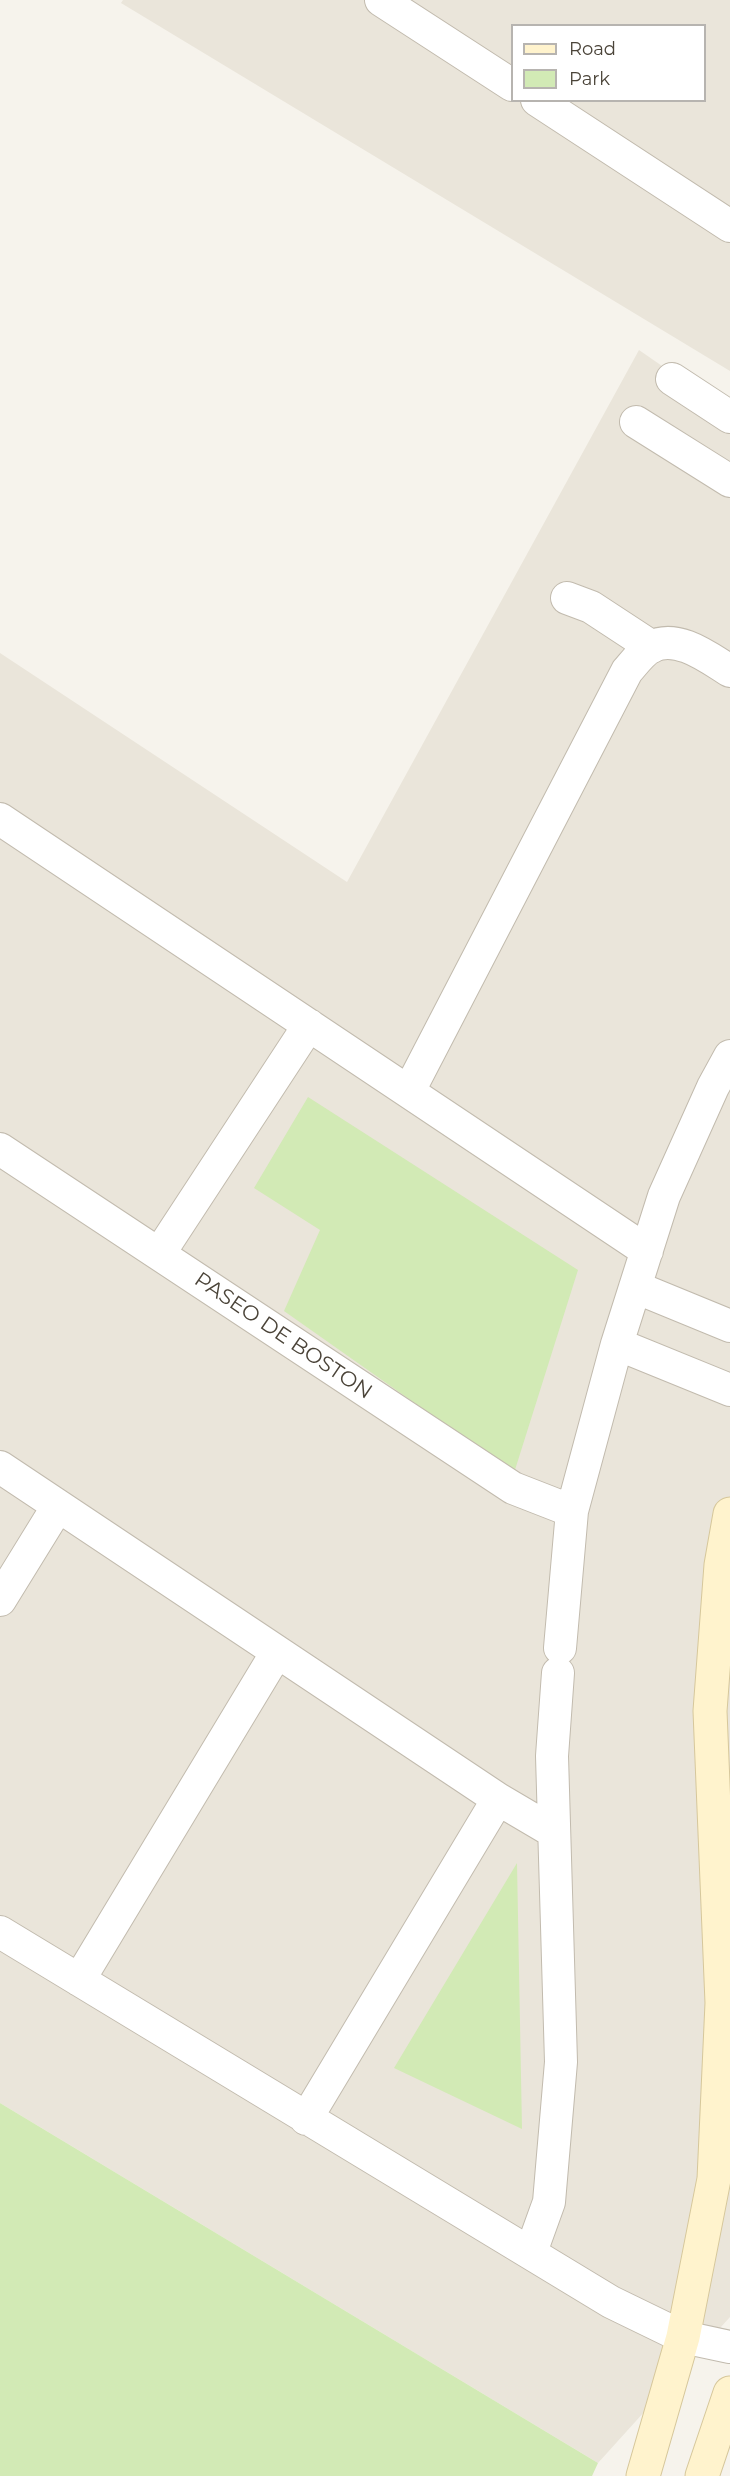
<!DOCTYPE html>
<html>
<head>
<meta charset="utf-8">
<style>
  body { margin:0 }
  #map { position:relative; width:730px; height:2476px; overflow:hidden; background:#f6f3ec; font-family:Montserrat,sans-serif }
  canvas { display:block }
  .legend { position:absolute; left:511px; top:24px; width:195px; height:78px; box-sizing:border-box; background:#fff; border:2px solid #b7b4b0; margin:0; padding:8px 10px; list-style:none; font-size:18px; color:#4b4439 }
  .legend li { display:flex; align-items:center; gap:12px; height:30px }
  .legend b { width:30px; border:2px solid #b7b4b0 }
</style>
</head>
<body>
<div id="map">
<canvas width="730" height="2476"></canvas>
<ul class="legend">
<li><b style="height:8px;background:#fff3cd"></b>Road</li>
<li><b style="height:16px;background:#d2eab5"></b>Park</li>
</ul>
</div>
<script>
const ctx = document.querySelector('canvas').getContext('2d');
ctx.lineJoin = 'round';
function paint(path, color) {
  ctx.fillStyle = color;
  ctx.fill(path, 'evenodd');
}
function trace(path, color, width, dash) {
  ctx.strokeStyle = color;
  ctx.lineWidth = width;
  ctx.lineCap = dash ? 'butt' : 'round';
  ctx.setLineDash(dash || []);
  ctx.stroke(path);
}
function label(font, color, halo, rows, align = 'center') {
  ctx.font = font + ' Montserrat,sans-serif';
  ctx.lineWidth = 4.5;
  ctx.setLineDash([]);
  ctx.textBaseline = 'middle';
  ctx.strokeStyle = halo;
  ctx.fillStyle = color;
  for (const [text, x, y, turn = 0] of rows) {
    ctx.save();
    ctx.translate(x, y);
    ctx.rotate((+turn || 0) * Math.PI / 180);
    ctx.textAlign = isNaN(turn) ? turn : align;
    if (halo) ctx.strokeText(text, 0, 0);
    ctx.fillText(text, 0, 0);
    ctx.restore();
  }
}
paint(new Path2D(`
  M123 0H730V371L121 3ZM512 26H704V100H512Z
  M639 350 730 413V2317L598 2463 0 2103V653L347 882Z`), '#eae5da');
paint(new Path2D(`
  M308 1097 578 1270 514 1473 284 1311 320 1230 254 1188Z
  M517 1863 522 2129 394 2068Z
  M0 2103 598 2463 592 2476H0Z`), '#d2eab5');
const street = new Path2D(`
  M381 0 512 85
  M537 100 730 226
  M672 379 730 417
  M636 422 730 481
  M567 598 591 607 652 647
  M0 819 647 1251
  M409 1091 627 671C634 663 642 652 651 647 677 633 709 658 730 671
  M0 1149 513 1488 572 1511
  M159 1254 309 1025
  M635 1287 730 1326
  M617 1344 730 1390
  M0 1467 498 1799 554 1832
  M0 1600 58 1506
  M560 1648 572 1511 617 1344 664 1196 713 1087 730 1056
  M0 1932 611 2302 683 2337 730 2347
  M79 1980 277 1652
  M306 2119 498 1799
  M531 2252 549 2202 561 2062 552 1756 558 1673`);
const secondary = new Path2D(`
  M643 2476 683 2337 714 2179 722 2003 710 1711 721 1565 730 1514
  M702 2476 730 2393`);
trace(street, '#c2bbae', 34);
trace(secondary, '#d6c79b', 35);
trace(street, '#fff', 32);
trace(secondary, '#fff3cd', 33);
label('21px', '#4b4439', '#fff', [
  ["PASEO DE BOSTON",283,1336,34]
]);
</script>
</body>
</html>
